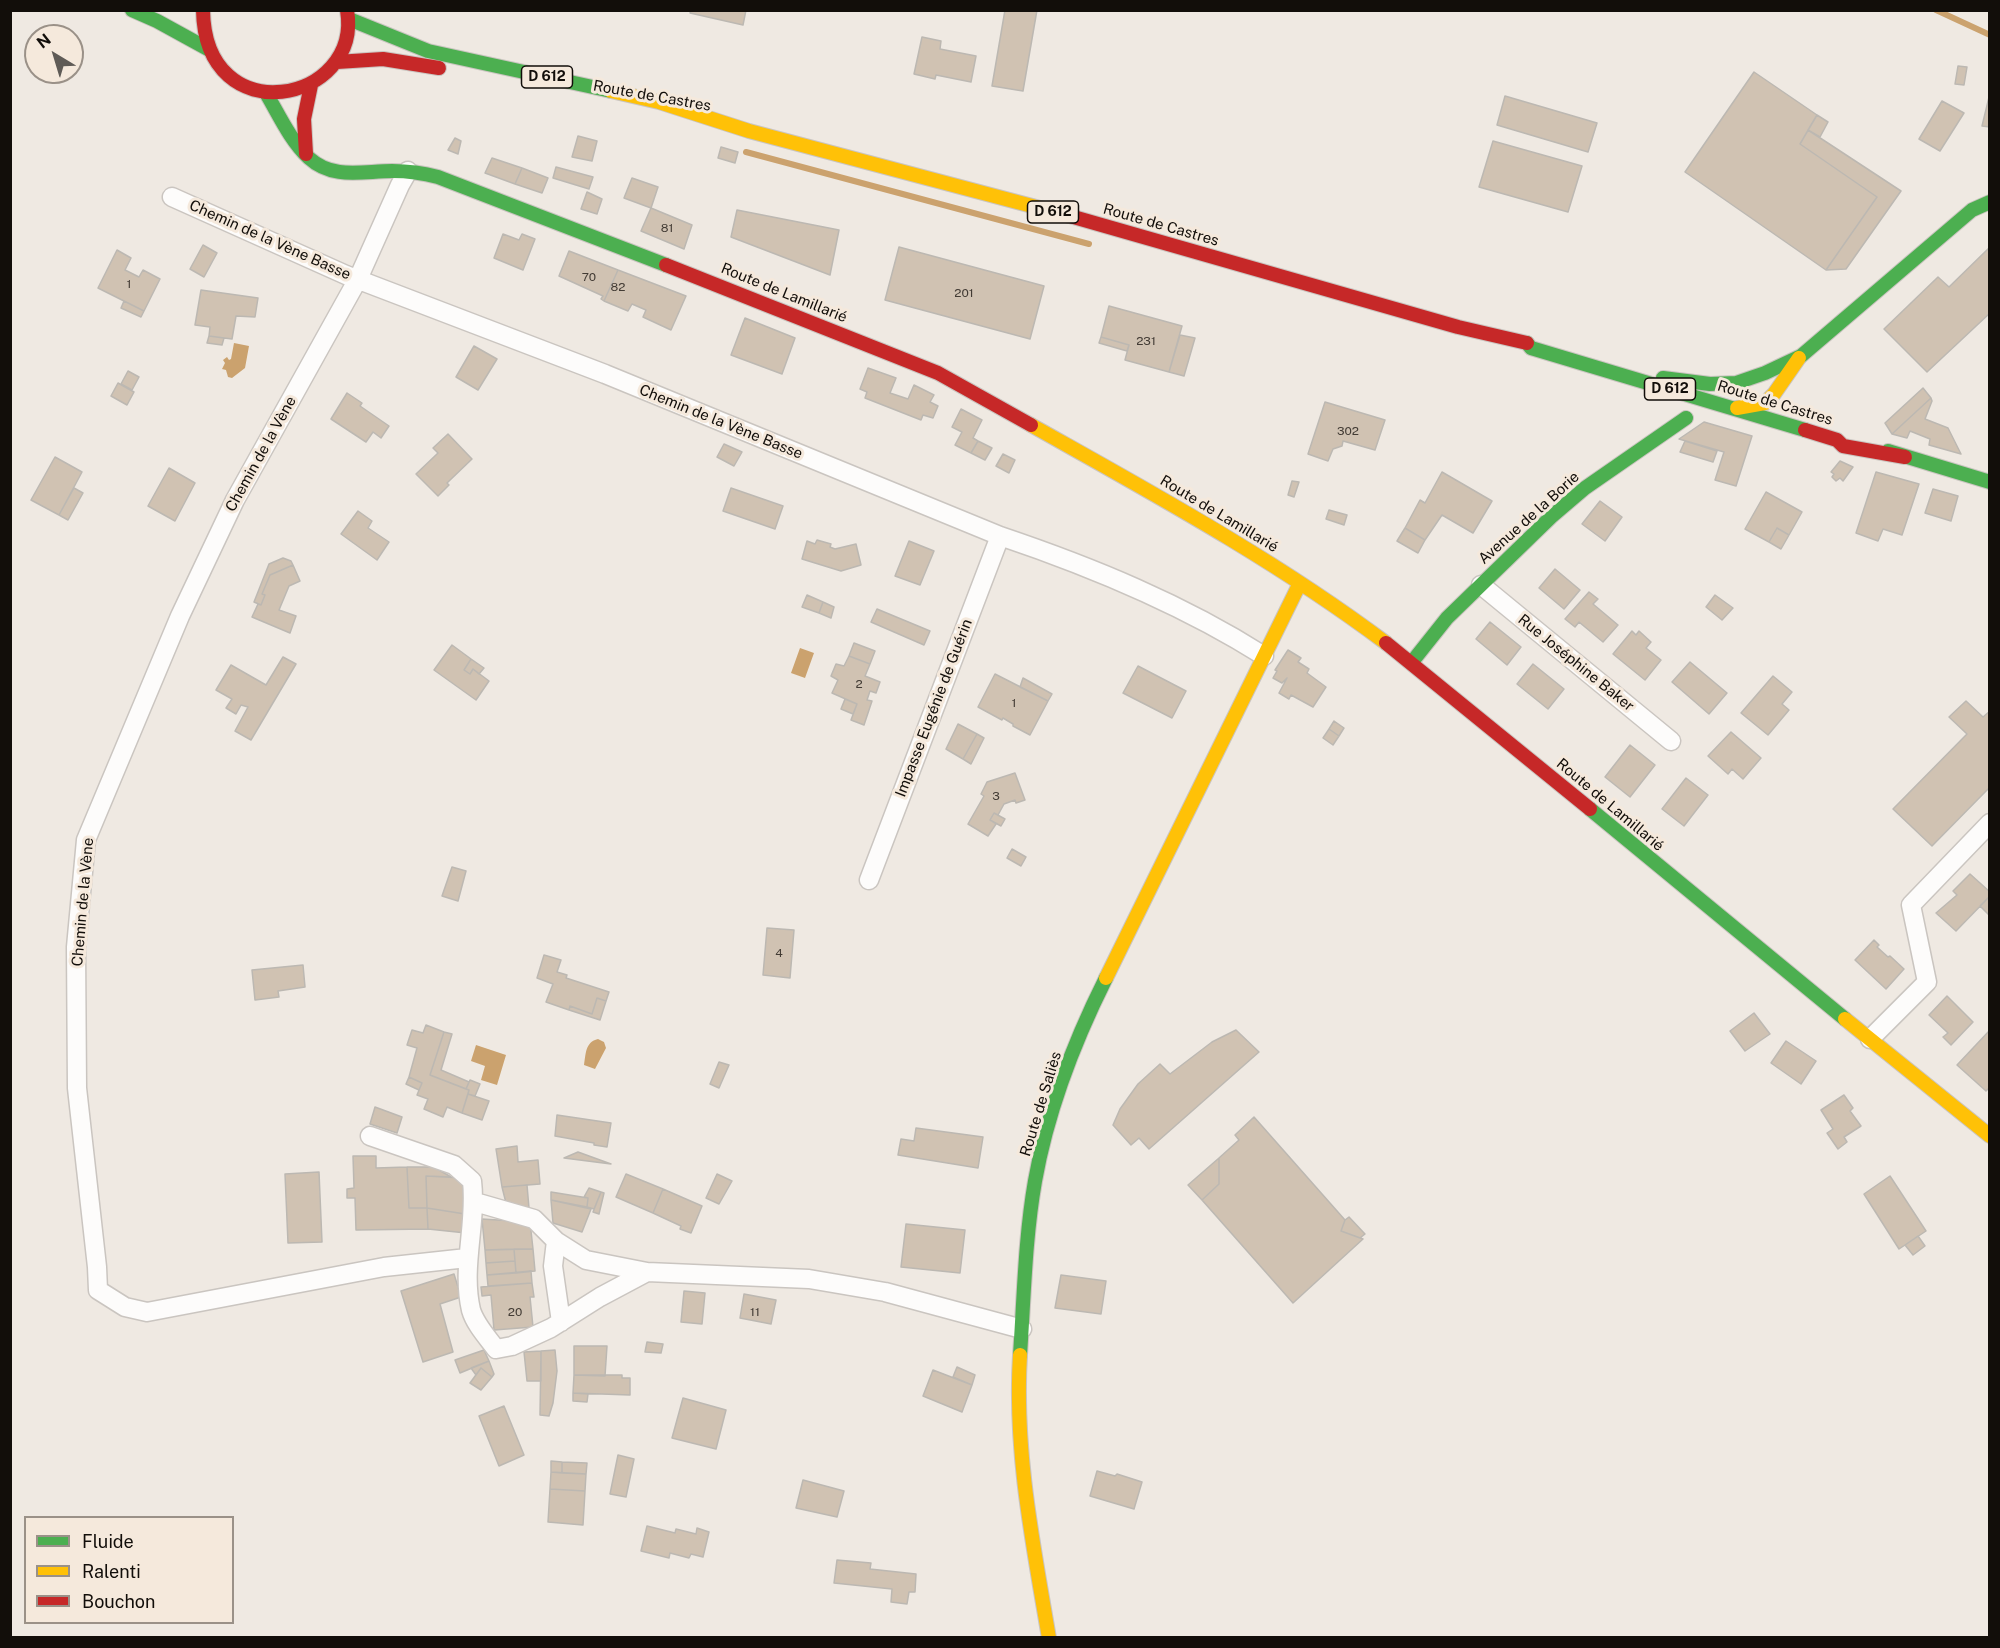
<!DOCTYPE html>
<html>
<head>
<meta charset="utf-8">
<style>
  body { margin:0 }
  #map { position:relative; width:2000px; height:1648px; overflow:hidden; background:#efe9e2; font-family:"Public Sans",sans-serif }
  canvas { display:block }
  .frame { position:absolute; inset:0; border:12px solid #120e0a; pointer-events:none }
  .legend { position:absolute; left:24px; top:1516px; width:210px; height:108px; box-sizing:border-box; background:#f5e9dc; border:2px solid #9a9188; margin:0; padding:8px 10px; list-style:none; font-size:18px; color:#120e0a }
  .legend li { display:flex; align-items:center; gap:12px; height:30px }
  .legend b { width:30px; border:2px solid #9a9188 }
  .north { position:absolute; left:24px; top:24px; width:60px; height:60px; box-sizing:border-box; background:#f5e9dc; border:2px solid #9a9188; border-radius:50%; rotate:322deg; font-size:16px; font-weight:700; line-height:24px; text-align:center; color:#120e0a }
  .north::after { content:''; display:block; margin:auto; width:21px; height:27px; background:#5f5b56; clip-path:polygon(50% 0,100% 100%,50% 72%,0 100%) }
</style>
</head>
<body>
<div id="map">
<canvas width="2000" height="1648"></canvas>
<div class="frame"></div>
<ul class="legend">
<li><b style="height:8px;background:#4caf50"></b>Fluide</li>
<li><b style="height:8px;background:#ffc107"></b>Ralenti</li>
<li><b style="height:8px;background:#c62828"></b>Bouchon</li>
</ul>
<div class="north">N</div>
</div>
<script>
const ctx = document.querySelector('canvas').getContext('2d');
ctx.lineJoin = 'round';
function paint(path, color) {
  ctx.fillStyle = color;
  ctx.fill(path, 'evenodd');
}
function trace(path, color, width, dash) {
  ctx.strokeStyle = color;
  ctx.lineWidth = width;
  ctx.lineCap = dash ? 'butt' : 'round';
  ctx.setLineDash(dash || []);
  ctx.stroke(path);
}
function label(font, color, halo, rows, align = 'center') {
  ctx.font = font + ' "Public Sans",sans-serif';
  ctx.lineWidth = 6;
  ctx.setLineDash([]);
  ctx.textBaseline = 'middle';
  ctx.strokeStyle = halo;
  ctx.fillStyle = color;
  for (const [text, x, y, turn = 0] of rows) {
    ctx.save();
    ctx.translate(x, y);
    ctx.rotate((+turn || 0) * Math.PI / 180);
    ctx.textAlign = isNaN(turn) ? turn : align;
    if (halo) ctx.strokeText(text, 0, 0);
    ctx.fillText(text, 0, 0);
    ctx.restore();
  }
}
paint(new Path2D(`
  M234 343 249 346 245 368 232 378 228 377 226 370 222 369 225 363 223 360 227 357 229 360 231 359Z
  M800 648 814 653 805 678 791 673Z
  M598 1039 604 1042 606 1048 595 1069 584 1065C586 1054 585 1042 598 1039Z
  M476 1045 506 1055 497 1085 481 1080 485 1066 471 1061Z`), '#cba26e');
trace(new Path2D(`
  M1936 10 1990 35
  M746 152 1089 244`), '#cba26e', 6);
const building = new Path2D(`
  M691 10H746L743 25 690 13Z
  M1005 10H1037L1023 91 992 86Z
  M922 37 941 41 940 49 976 56 971 82 936 75 935 79 914 74Z
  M1958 66 1967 67 1964 85 1955 84Z
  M1754 72 1817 115 1800 144 1877 197 1826 270 1685 172Z
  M1990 93V127L1982 126Z
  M1505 96 1597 123 1588 152 1497 125Z
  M1942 101 1964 113 1940 151 1919 139Z
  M1817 115 1828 122 1820 137 1808 130Z
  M1808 130 1901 191 1846 269 1826 270 1877 197 1800 144Z
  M578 136 597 141 592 161 572 157Z
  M455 138 461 141 458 154 448 150Z
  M1493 141 1582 166 1568 212 1479 187Z
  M721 147 738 152 735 163 718 158Z
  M492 158 522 168 515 184 485 173Z
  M556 167 593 177 589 189 553 178Z
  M522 168 548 178 542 193 515 184Z
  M632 178 658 187 651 208 624 198Z
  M587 192 602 199 597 214 581 209Z
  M651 208 692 225 684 249 641 231Z
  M737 210 839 230 830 275 731 237Z
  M503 234 519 240 522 234 535 239 523 270 494 258Z
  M203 245 217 253 204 277 190 269Z
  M899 247 1044 286 1030 339 885 300Z
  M1990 247V313L1927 372 1884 329 1938 277 1949 287Z
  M117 250 131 258 125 270 139 277 143 270 160 279 144 311 98 288Z
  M569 251 618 270 604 301 601 299 603 296 559 276Z
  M618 270 686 296 671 330 643 317 646 310 632 304 628 311 604 301Z
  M201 290 258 298 255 317 236 316 232 339 209 336 210 327 195 325Z
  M124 301 144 311 141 317 121 308Z
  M1109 306 1182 326 1169 372 1125 360 1129 345 1101 337Z
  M745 318 795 338 782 374 731 355Z
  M1180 335 1195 338 1184 376 1169 372Z
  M209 336 224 338 222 345 207 343Z
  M1101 337 1129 345 1127 351 1099 343Z
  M474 346 497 359 478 390 456 377Z
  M868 368 896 378 890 393 908 399 914 385 934 395 930 402 938 406 933 418 923 415 921 420 865 398 867 392 860 389Z
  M128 371 139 377 132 390 121 384Z
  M118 383 134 392 127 405 111 396Z
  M1923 388 1931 398 1892 434 1885 423Z
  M347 393 362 403 360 406 389 426 381 438 373 432 366 442 331 419Z
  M1931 398 1932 401 1925 419 1948 428 1961 454 1929 445 1930 439 1910 431 1907 438 1892 434Z
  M1325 402 1385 420 1375 450 1343 441 1342 446 1333 449 1328 461 1308 454Z
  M961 409 982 420 973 438 978 441 971 453 955 445 962 432 952 427Z
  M1704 422 1752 436 1736 486 1715 480 1724 452 1679 439Z
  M448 434 472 459 447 483 449 485 438 496 416 474 438 453 433 448Z
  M978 441 992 448 985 460 971 453Z
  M1685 441 1717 451 1713 462 1680 452Z
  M724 444 742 452 734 466 717 457Z
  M1003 454 1015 460 1009 473 996 466Z
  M55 457 82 472 59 515 31 500Z
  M1840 461 1853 467 1843 481 1840 478 1836 481 1832 477 1834 474 1831 472Z
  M169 468 195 483 175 521 148 506Z
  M1442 472 1492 501 1473 533 1442 515 1425 540 1405 528 1420 500 1425 503Z
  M1876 472 1919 484 1902 535 1883 529 1878 541 1856 533Z
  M1292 481 1299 482 1294 497 1288 495Z
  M74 488 83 493 68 520 59 515Z
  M731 488 783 506 775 529 723 511Z
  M1933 489 1958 496 1951 521 1925 513Z
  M1766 492 1802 512 1789 535 1777 528 1769 542 1745 529Z
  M1600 501 1622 517 1605 541 1582 524Z
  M1329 510 1347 515 1344 525 1326 519Z
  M358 511 372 521 368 528 389 542 377 560 341 534Z
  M1405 528 1425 540 1418 553 1397 541Z
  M1777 528 1789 535 1781 549 1769 542Z
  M817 540 831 544 830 547 835 549 856 544 861 565 841 571 802 559 807 541 815 544Z
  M909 541 934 551 920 585 895 576Z
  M283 558 291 561 293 565 270 575 262 594 265 595 261 605 254 602 269 564Z
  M293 565 300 581 289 586 279 610 296 616 290 633 252 617 258 604 261 605 265 595 262 594 270 575Z
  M1555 569 1580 590 1564 609 1539 588Z
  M1589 592 1598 599 1593 604 1618 625 1603 642 1579 622 1575 627 1565 619Z
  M807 595 823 602 819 613 802 607Z
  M1715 595 1733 608 1722 620 1706 607Z
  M823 602 834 607 831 618 819 613Z
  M877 609 930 631 924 645 871 622Z
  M1490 622 1521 647 1507 665 1476 639Z
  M1632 631 1636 635 1639 631 1651 642 1646 648 1661 660 1645 680 1613 654Z
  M854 643 875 651 870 664 849 656Z
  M452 645 471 659 464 670 470 674 473 669 489 681 476 700 434 670Z
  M1288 650 1301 658 1298 662 1309 669 1307 673 1326 687 1313 707 1291 695 1289 699 1279 693 1287 678 1282 683 1273 678 1277 671 1275 670Z
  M849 656 870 664 865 676 880 682 876 693 870 691 867 700 872 701 864 725 851 720 857 704 832 693 838 680 831 676 836 664 844 666Z
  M283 657 296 664 251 740 235 731 248 707 241 705 236 714 226 708 232 699 216 690 231 665 266 685Z
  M471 659 484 668 479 674 473 669 470 674 464 670Z
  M1690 662 1727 693 1709 714 1672 682Z
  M1533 664 1564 689 1548 709 1517 684Z
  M1138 666 1186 691 1172 718 1123 693Z
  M995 674 1048 701 1030 735 1013 726V724L1003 718 1002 720 978 707Z
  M1773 676 1792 692 1782 704 1789 710 1768 735 1741 713Z
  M1023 678 1052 694 1048 701 1020 687Z
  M845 699 857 704 853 714 841 709Z
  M1966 701 1983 717 1990 711V787L1932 846 1893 809 1967 734 1949 717Z
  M1334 721 1344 728 1339 736 1329 729Z
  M958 724 977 734 963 759 946 749Z
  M1329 729 1339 736 1333 745 1323 738Z
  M1731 732 1761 758 1743 779 1732 769 1728 774 1708 756Z
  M977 734 984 738 971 764 963 759Z
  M1630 745 1655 765 1630 797 1605 777Z
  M1015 773 1025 800 1016 803 1015 800 1004 804 998 815 994 813 990 820 996 824 988 836 968 824 984 796 981 794 987 782Z
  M1686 778 1708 795 1684 826 1662 809Z
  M994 813 1005 819 1001 826 990 820Z
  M1012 849 1026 857 1021 866 1007 858Z
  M452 867 466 871 458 901 442 896Z
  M1970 874 1990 892V896L1956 931 1936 913 1957 895 1953 891Z
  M1990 896V916L1980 906Z
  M767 928 794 930 790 978 763 975Z
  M1874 940 1879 945 1877 947 1888 957 1890 956 1904 969 1886 989 1855 960Z
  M544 955 561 960 557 972 567 975 566 978 609 992 606 1001 597 998 592 1014 570 1006 569 1010 546 1002 553 984 537 978Z
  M303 965 305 987 278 991 279 997 255 1000 252 970Z
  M1947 996 1973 1022 1951 1045 1943 1037 1948 1033 1929 1015Z
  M597 998 606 1001 600 1020 569 1010 570 1006 592 1014Z
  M1754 1013 1770 1034 1745 1051 1730 1031Z
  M426 1025 444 1032 430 1075 469 1090 462 1113 447 1107 443 1117 424 1109 428 1099 417 1095 422 1083 409 1077 417 1048 407 1045 412 1030 423 1033Z
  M1236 1030 1259 1052 1149 1149 1139 1138 1131 1145 1113 1125 1120 1109 1138 1084 1160 1064 1170 1074 1212 1042Z
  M1990 1030V1087L1986 1091 1957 1065Z
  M444 1032 452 1034 441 1070 469 1082 466 1089 430 1075Z
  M1786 1041 1816 1061 1801 1084 1771 1063Z
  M719 1062 729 1065 719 1088 710 1084Z
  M409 1077 422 1083 419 1090 406 1084Z
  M470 1080 480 1084 475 1096 468 1094 469 1090 466 1089Z
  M468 1094 489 1101 482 1120 462 1113Z
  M1844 1095 1853 1108 1850 1111 1861 1126 1844 1137 1847 1142 1838 1149 1827 1133 1833 1129 1821 1110Z
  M375 1107 402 1117 397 1133 370 1124Z
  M557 1115 611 1123 607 1147 594 1145V1143L555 1136Z
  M1254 1117 1345 1220 1341 1231 1363 1239 1293 1303 1202 1200 1219 1184V1158L1239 1140 1235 1135Z
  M916 1128 983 1137 978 1168 898 1155 901 1139 914 1141Z
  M517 1146 518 1162 538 1160 540 1184 502 1187 496 1149Z
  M578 1152 611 1164 564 1158Z
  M353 1156H376V1168L407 1167 409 1208H427L428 1229 356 1230 355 1198H347V1189L354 1188Z
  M1219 1158V1184L1202 1200 1188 1185Z
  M407 1167H434L451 1177 426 1176 427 1208H409Z
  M319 1172 322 1242 288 1243 285 1174Z
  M626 1174 663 1189 653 1213 616 1197Z
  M717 1174 732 1181 719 1204 706 1198Z
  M426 1176 463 1178 465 1214 427 1208Z
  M1890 1176 1926 1231 1899 1249 1864 1194Z
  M527 1185 529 1208 506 1203 502 1187Z
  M589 1188 601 1192 594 1209 587 1207 588 1198 584 1197Z
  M663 1189 702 1206 691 1233 680 1229 681 1226 653 1213Z
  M551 1192 588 1198 587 1207 551 1200Z
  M601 1192 604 1193 599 1214 593 1212Z
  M551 1200 591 1209 582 1232 553 1223Z
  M427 1208 465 1214 466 1233 428 1229Z
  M1349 1217 1365 1234 1360 1238 1341 1231 1345 1220Z
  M482 1219 530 1222 533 1249 485 1250Z
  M906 1224 965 1230 960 1273 901 1267Z
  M1918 1236 1925 1246 1913 1255 1905 1245Z
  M514 1249 515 1261 486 1263 485 1250Z
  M514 1249H533L535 1271 516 1273Z
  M515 1261 516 1273 487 1275 486 1263Z
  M531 1271 532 1283 488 1286 487 1275Z
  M454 1274 461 1297 440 1304 453 1352 423 1362 401 1291Z
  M1061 1275 1106 1281 1101 1314 1055 1308Z
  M532 1283 534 1297H530L533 1327 494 1330 491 1295 482 1296 481 1287Z
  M684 1291 705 1293 702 1324 681 1322Z
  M744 1294 776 1300 771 1324 740 1318Z
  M647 1342 663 1344 661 1353 645 1352Z
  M574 1346H607L605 1376 574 1375Z
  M484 1350 489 1361 460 1373 455 1360Z
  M555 1350 557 1371 553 1403 549 1416 540 1415 541 1351Z
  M541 1351V1381H527L524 1352Z
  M489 1361 494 1374 492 1377 481 1368 476 1375 471 1368Z
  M957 1367 975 1375 972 1385 953 1377Z
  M481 1368 492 1377 481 1390 470 1383Z
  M933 1370 972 1385 962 1412 923 1396Z
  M574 1375H622V1378H630V1395L573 1393Z
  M573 1393 588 1394 587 1402 573 1401Z
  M683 1398 726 1410 716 1449 672 1438Z
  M504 1406 524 1455 499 1466 479 1416Z
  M618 1455 634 1459 626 1497 610 1494Z
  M551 1461 562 1462V1473L551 1472Z
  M562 1462 587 1463 586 1474 562 1473Z
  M1097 1471 1115 1476 1117 1474 1142 1482 1134 1509 1090 1496Z
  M551 1472 586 1474 585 1491 550 1489Z
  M803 1480 844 1491 837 1517 796 1508Z
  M550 1489 585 1491 583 1525 548 1522Z
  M647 1526 675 1533 676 1529 696 1534 697 1528 709 1532 703 1557 691 1554 689 1558 670 1553 669 1558 641 1551Z
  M837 1560 871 1563 870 1569 916 1574 915 1592H909L907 1604 891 1602 892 1589 834 1583Z`);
paint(building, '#d0c2b2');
trace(building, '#bcb8b2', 1.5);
const street = new Path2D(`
  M408 171 400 185 358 279 235 500 180 616 86 840 76 947 77 1088 97 1267 98 1290 125 1307 147 1312 384 1267 467 1258
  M172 197 346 275 605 374 1000 536C1092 567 1182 604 1264 656
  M1481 585 1671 741
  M869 880 1000 536
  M1870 1039 1927 982 1911 905 1990 823
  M370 1136 454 1165 472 1181C477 1224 461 1267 471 1310 475 1324 487 1337 496 1349L512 1346 551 1328 600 1297 647 1272 809 1279 885 1292 1022 1329
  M475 1202 534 1219 556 1241 586 1260 647 1272
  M556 1241 553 1266 561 1322`);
const fast = new Path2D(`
  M132 10 157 21 208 49
  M349 19 428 51 611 91
  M266 93C279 115 290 140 309 158 333 180 363 171 392 171 408 171 423 173 438 177L666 265
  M1527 343 1531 348 1805 430
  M1663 378 1710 384 1736 383 1765 373 1801 356 1972 210 1990 202
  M1888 451 1990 482
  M1412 662 1447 618 1551 517 1585 488 1686 418
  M1590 809 1845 1019
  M1020 1355C1024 1297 1025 1238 1035 1181 1047 1113 1075 1040 1106 978`);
const slow = new Path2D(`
  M611 91 659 102 749 131 1070 216
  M1737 408 1765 403 1774 394 1799 358
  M1031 425C1152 493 1274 559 1386 643
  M1106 978 1300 583
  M1845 1019 1990 1136
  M1020 1355C1014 1451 1033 1544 1049 1638`);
const jam = new Path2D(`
  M203 10C205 135 363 103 347 10
  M337 62 383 59 439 68
  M306 154 304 119 311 85
  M1070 216 1458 327 1527 343
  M666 265 938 373 1031 425
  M1805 430 1837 440 1843 446 1905 457
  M1386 643 1590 809`);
trace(street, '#cac5c0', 21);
trace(fast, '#cac5c0', 16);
trace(slow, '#cac5c0', 16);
trace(jam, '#cac5c0', 16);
trace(street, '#fdfcfb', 18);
trace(fast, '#4caf50', 14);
trace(slow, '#ffc107', 14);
trace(jam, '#c62828', 14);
label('12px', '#423b34', null, [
  ["81",667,228],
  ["70",589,277],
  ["1",129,284],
  ["82",618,287],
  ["201",964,293],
  ["231",1146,341],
  ["302",1348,431],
  ["2",859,684],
  ["1",1014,703],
  ["3",996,796],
  ["4",779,953],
  ["20",515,1312],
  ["11",755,1312]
]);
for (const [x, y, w] of [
  [547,77,51],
  [1053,212,51],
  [1670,389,51]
]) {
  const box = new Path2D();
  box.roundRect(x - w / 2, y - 11, w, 22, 4.5);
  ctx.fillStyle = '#f5e9dc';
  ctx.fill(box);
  trace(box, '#120e0a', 1.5);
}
label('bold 14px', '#120e0a', null, [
  ["D 612",547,77],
  ["D 612",1053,212],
  ["D 612",1670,389]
]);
label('15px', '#120e0a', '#f5e9dc', [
  ["Route de Castres",652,96,10],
  ["Route de Castres",1161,225,16],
  ["Chemin de la Vène Basse",270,240,24],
  ["Route de Lamillarié",784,293,22],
  ["Route de Castres",1775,403,17],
  ["Chemin de la Vène Basse",721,422,22],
  ["Chemin de la Vène",261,454,-61],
  ["Route de Lamillarié",1219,514,31],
  ["Avenue de la Borie",1529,518,-42],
  ["Rue Joséphine Baker",1576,663,39],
  ["Impasse Eugénie de Guérin",934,708,-69],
  ["Route de Lamillarié",1610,805,40],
  ["Chemin de la Vène",83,902,-85],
  ["Route de Saliès",1041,1104,-73]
]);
</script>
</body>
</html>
